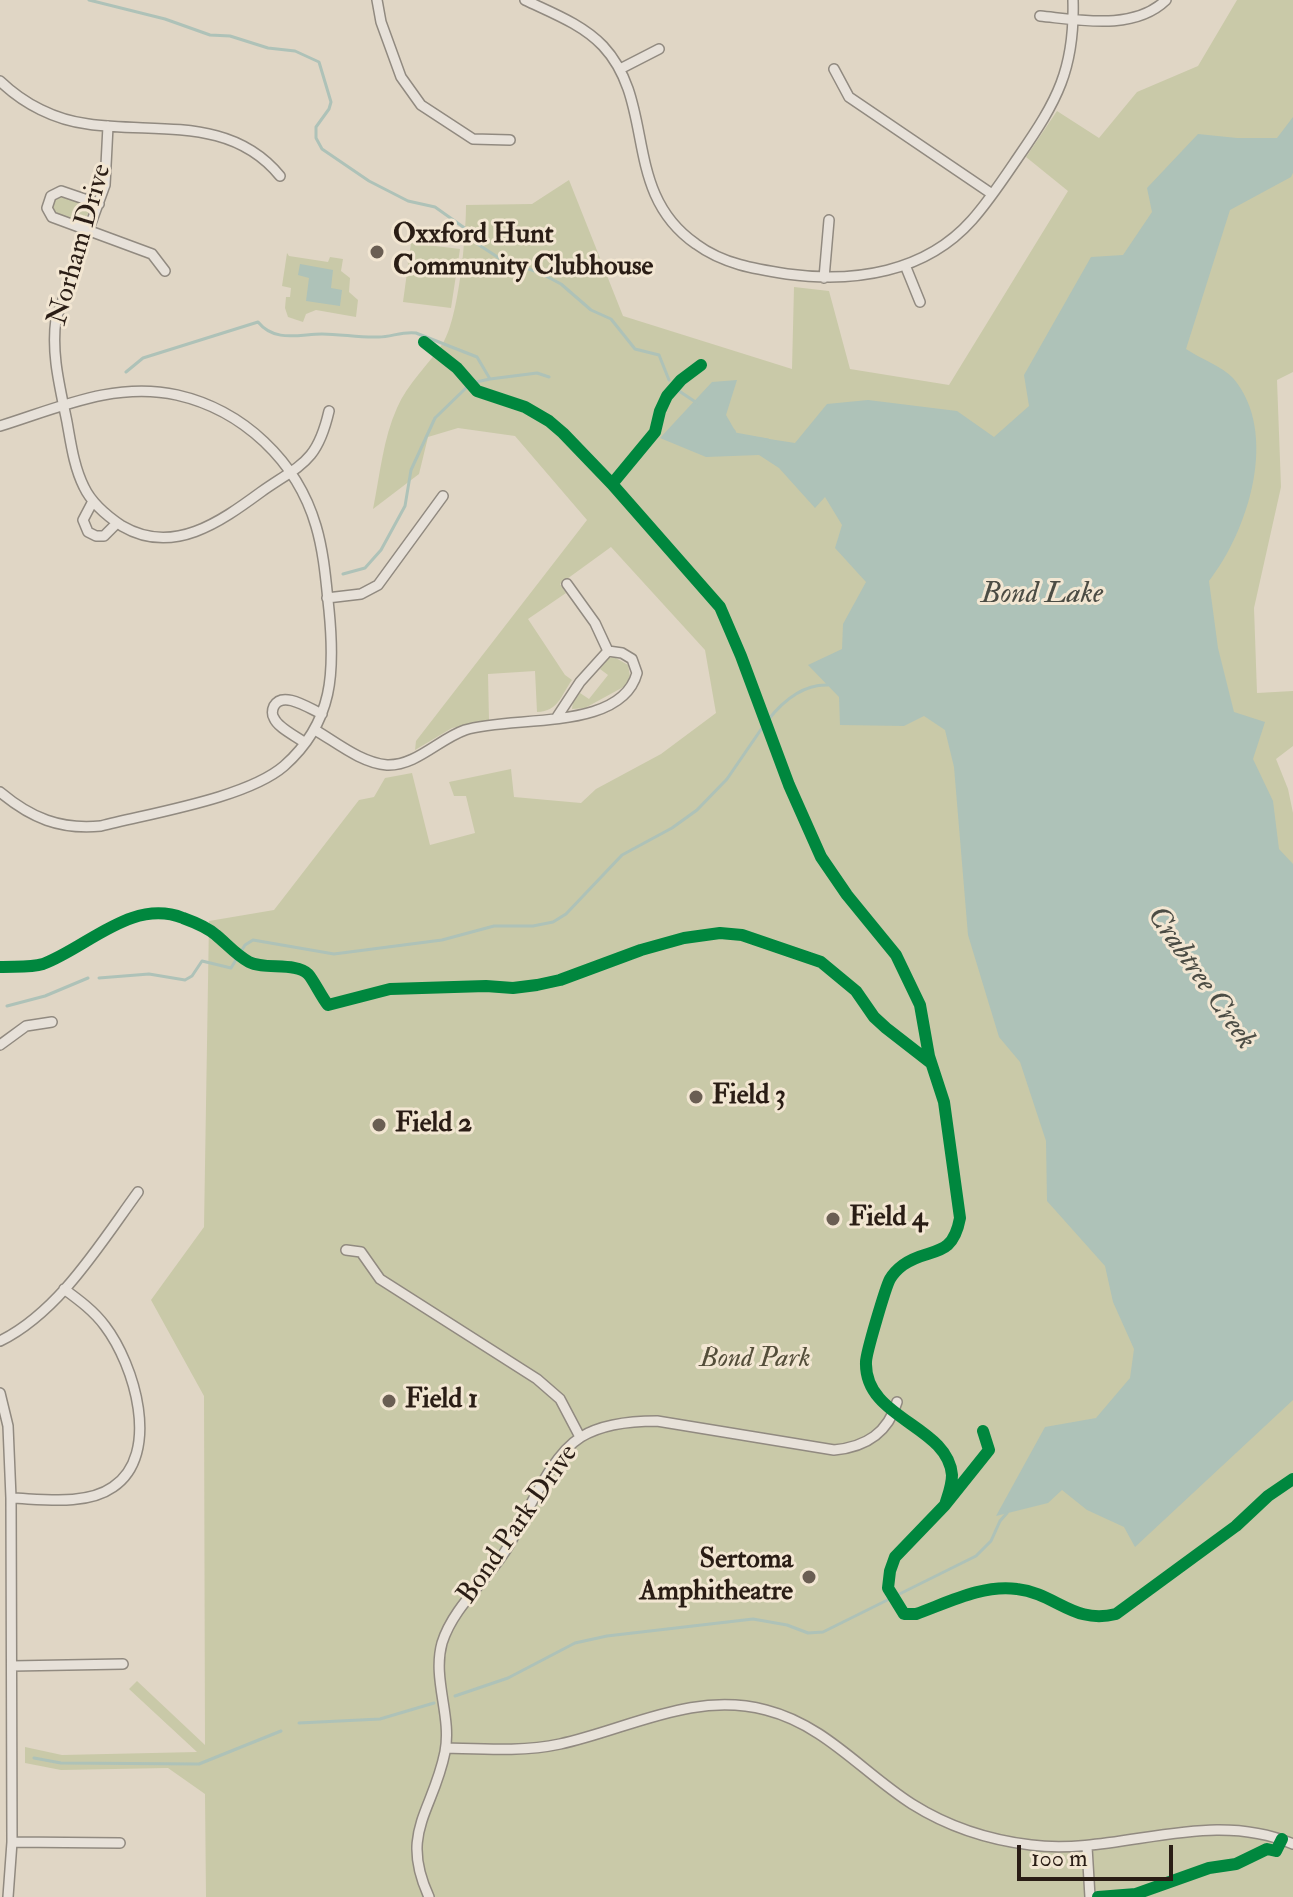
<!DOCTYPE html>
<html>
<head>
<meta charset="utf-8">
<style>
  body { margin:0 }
  #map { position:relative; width:1293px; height:1897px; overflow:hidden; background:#e0d6c5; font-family:"IM FELL Double Pica",serif }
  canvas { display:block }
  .scale { position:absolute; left:1017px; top:1845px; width:156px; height:36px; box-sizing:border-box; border:4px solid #2a1d15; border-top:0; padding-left:10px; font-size:24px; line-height:28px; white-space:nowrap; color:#2a1d15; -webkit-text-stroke:6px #f2e6d2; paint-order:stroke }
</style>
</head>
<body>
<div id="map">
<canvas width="1293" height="1897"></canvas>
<div class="scale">100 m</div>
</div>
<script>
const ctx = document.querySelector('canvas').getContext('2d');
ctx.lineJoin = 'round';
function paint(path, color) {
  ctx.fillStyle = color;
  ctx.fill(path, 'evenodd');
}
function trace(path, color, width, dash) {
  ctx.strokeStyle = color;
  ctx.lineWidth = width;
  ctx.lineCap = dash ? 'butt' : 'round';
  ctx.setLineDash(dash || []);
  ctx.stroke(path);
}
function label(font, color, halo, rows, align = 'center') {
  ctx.font = font + ' "IM FELL Double Pica",serif';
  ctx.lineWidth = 6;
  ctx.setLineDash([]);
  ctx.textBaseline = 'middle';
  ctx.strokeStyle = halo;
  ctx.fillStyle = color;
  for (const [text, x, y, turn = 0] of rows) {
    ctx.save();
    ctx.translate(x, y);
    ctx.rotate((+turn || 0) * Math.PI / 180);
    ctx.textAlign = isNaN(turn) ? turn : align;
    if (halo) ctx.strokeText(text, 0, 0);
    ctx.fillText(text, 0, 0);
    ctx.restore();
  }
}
paint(new Path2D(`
  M1237 0H1293V372L1277 380 1281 487 1254 608 1257 693 1293 691V746L1276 759 1288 789 1293 813V1897H206L205 1794 168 1768 61 1770 25 1763V1747L62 1755 197 1752 129 1689 137 1681 205 1745 204 1396 151 1300 204 1227 209 921 274 910 359 800 374 797 385 778 412 773 430 845 475 833 466 796H454L449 782 511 769 514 797 581 803 596 789 661 754 716 713 705 650 611 547 560 584 566 593 528 619 565 675 572 680C561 695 559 711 537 712L535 671 488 674 489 720 452 728 415 750 416 741 587 520 515 436 458 428 428 437 419 474 373 509C380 475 383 439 397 408 407 384 429 364 443 343 459 317 466 236 466 205L532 204 569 180 623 316 792 369 794 287 829 291 850 369 949 385 1068 191 1026 157 1057 111 1099 138 1137 92 1198 66Z
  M58 196 86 205 89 211 84 223 55 214 51 208 53 200Z
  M411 243 460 249 451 308 403 302Z
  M287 253 289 256 328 262 330 257 343 259 341 271 350 278 349 292 358 300 356 317 316 310 306 314 303 322 288 317 285 308 286 297H290L291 288 282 286Z
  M614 657 628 665 630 676 627 685 585 708 572 709 573 702 580 693 589 699 608 675 600 669 609 658Z`), '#c9c9a8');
paint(new Path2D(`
  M1293 117V173L1291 177 1230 210 1186 349C1199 358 1222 366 1233 378 1280 433 1248 531 1209 581L1218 648 1234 712 1265 722 1253 759 1273 801 1279 849 1293 864V1400L1135 1547 1124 1527 1087 1510 1062 1490 1048 1503 996 1516 1045 1427 1096 1418 1130 1378 1134 1349 1113 1302 1105 1266 1047 1201 1046 1141 1020 1062 999 1037 968 935 954 767 945 730 924 716 904 726 840 725 839 697 808 665 842 649 843 624 866 582 835 548 842 525 825 497 815 508 779 468 759 455 706 457 660 438 712 382 737 380 726 415 737 434 795 443 827 404 868 400 957 411 994 437 1029 406 1024 375 1091 257 1123 255 1152 212 1147 188 1198 134 1237 138H1277Z
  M300 264 333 270 331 288 342 290 340 306 306 301 309 278 298 275Z`), '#aec2b8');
trace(new Path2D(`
  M89 0 165 19 210 35 230 36 268 48 295 51 319 62 331 102 329 109 316 127V138L322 149 369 181 408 201 435 207 466 229 476 243 499 258 540 273 561 284 591 310 611 319 635 349 659 355 669 380
  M126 372 143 358 258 322C275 343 300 334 322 334 341 334 360 338 379 337 391 337 403 331 416 333L477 357 490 379 537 373 549 377
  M476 382 490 379
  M679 391 697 403
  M734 431 735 434 768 440
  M343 574 365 568 381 550 405 506 411 470 435 418 466 388
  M768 720C783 701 803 684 828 685
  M99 978 149 974 185 980 192 976 202 961 231 968 245 945 253 940 334 954 442 940 494 926H533L553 922 566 914 622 855 672 828 697 810 727 779 762 728
  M7 1006 45 996 88 978
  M455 1696 508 1678 575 1643 607 1636 753 1619 787 1625 808 1633 823 1632 976 1556 991 1541 1000 1521 1007 1513
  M299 1723 380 1719 434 1703
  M34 1758 61 1763 199 1764 281 1731`), '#aec2b8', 3);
const street = new Path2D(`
  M377 0 381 22 401 77 421 105 473 139 510 140
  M525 0C552 13 582 24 603 46 657 104 621 192 696 244 723 264 755 269 787 274 854 283 925 273 972 220 989 201 1004 178 1019 156 1057 101 1075 69 1073 0
  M1040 16C1080 20 1134 31 1166 0
  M620 69 659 49
  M834 69 849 97 992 194
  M0 81C24 104 55 120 88 124 155 134 230 115 280 176
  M108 126 105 185 56 319C51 354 60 387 67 422 71 444 74 467 84 487 92 504 107 516 122 526 173 556 220 522 261 492 301 464 317 463 329 411
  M99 204 61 191 51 196 47 208 52 217 152 254 165 271
  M905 265 920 302
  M824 278 829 220
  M0 426C58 408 115 381 177 395 243 410 297 461 316 526 324 553 326 582 329 610 335 671 334 722 284 766 247 798 151 813 101 826 60 830 31 818 0 792
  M93 501 83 520 88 532 96 536H104L117 523
  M567 584 595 623 608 651
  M327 598 361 594 378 585 443 496
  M315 730C336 742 361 763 387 765 416 766 439 739 465 730 513 715 621 732 637 673L632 659 622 653 608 651 580 682 557 717
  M305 743C296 736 278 728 274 718 272 715 272 710 274 706 283 690 310 709 322 714
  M0 1045 26 1026 52 1022
  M346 1250 361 1252 380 1279 537 1379 560 1399 580 1437
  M0 1341C59 1312 100 1244 138 1192
  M0 1393 8 1426 11 1498 12 1842 8 1897
  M11 1498C42 1499 86 1506 113 1487 162 1454 134 1364 105 1326 94 1311 79 1300 64 1289
  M12 1666 123 1664
  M446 1748C483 1749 523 1752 560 1744 629 1729 693 1691 766 1710 825 1725 862 1772 912 1804 947 1826 989 1840 1031 1845 1119 1856 1207 1807 1293 1844
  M12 1842 120 1843
  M1087 1847 1090 1897
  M429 1897C399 1832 433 1812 445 1752 452 1716 432 1679 442 1643 453 1608 484 1583 504 1553 526 1520 547 1458 581 1437 602 1424 633 1421 657 1421L834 1450C866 1447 888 1433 897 1402`);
trace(street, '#918a80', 12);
trace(street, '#e7e1d9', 9);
trace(new Path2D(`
  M424 342 457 368 477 391 525 407 549 421 563 433 612 484 720 607 741 656 789 785 821 857 847 895 896 955 920 1005 929 1056 944 1102 960 1218C952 1261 929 1246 903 1265 899 1268 893 1274 890 1279 886 1286 866 1353 866 1362 864 1419 948 1425 952 1475 952 1486 948 1495 945 1505
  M612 484 655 432 660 411 667 396 681 380 701 365
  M0 967C13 966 30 968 43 964 88 947 132 898 183 918 194 922 208 928 216 935 227 944 236 955 249 962 264 970 296 962 308 974 313 979 322 998 328 1005L390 989 486 986 513 988 537 985 560 980 641 950 684 938 720 933 742 935 821 962 856 991 874 1017 886 1028 931 1063
  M983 1431 989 1450 945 1505 895 1557 890 1571 888 1588 904 1614H916C947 1603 983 1584 1017 1589 1055 1593 1074 1625 1116 1614L1236 1526 1268 1496 1293 1479
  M1098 1897 1136 1894 1209 1868 1236 1864 1267 1849 1276 1851 1282 1839`), '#00873e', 12);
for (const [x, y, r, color] of [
  [377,252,8,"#6a5e53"],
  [696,1097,8,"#6a5e53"],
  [379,1125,8,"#6a5e53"],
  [833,1219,8,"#6a5e53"],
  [389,1401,8,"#6a5e53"],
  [809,1577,8,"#6a5e53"]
]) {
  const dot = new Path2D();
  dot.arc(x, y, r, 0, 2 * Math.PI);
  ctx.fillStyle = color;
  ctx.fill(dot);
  trace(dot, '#f2e6d2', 3);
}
label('bold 28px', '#2a1d15', '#f2e6d2', [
  ["Oxxford Hunt",393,236],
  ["Community Clubhouse",393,268],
  ["Field 3",712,1097],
  ["Field 2",395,1125],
  ["Field 4",849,1219],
  ["Field 1",405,1401],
  ["Sertoma",793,1561,"right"],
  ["Amphitheatre",793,1593,"right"]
], 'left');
label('28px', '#2a1d15', '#f2e6d2', [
  ["Norham Drive",81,245,-74],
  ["Bond Park Drive",519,1525,-55]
]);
label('italic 28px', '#544e3a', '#f2e6d2', [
  ["Bond Park",755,1360]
]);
label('italic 30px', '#4b4c44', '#f2e6d2', [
  ["Bond Lake",1042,596],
  ["Crabtree Creek",1200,979,55]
]);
</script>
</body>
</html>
